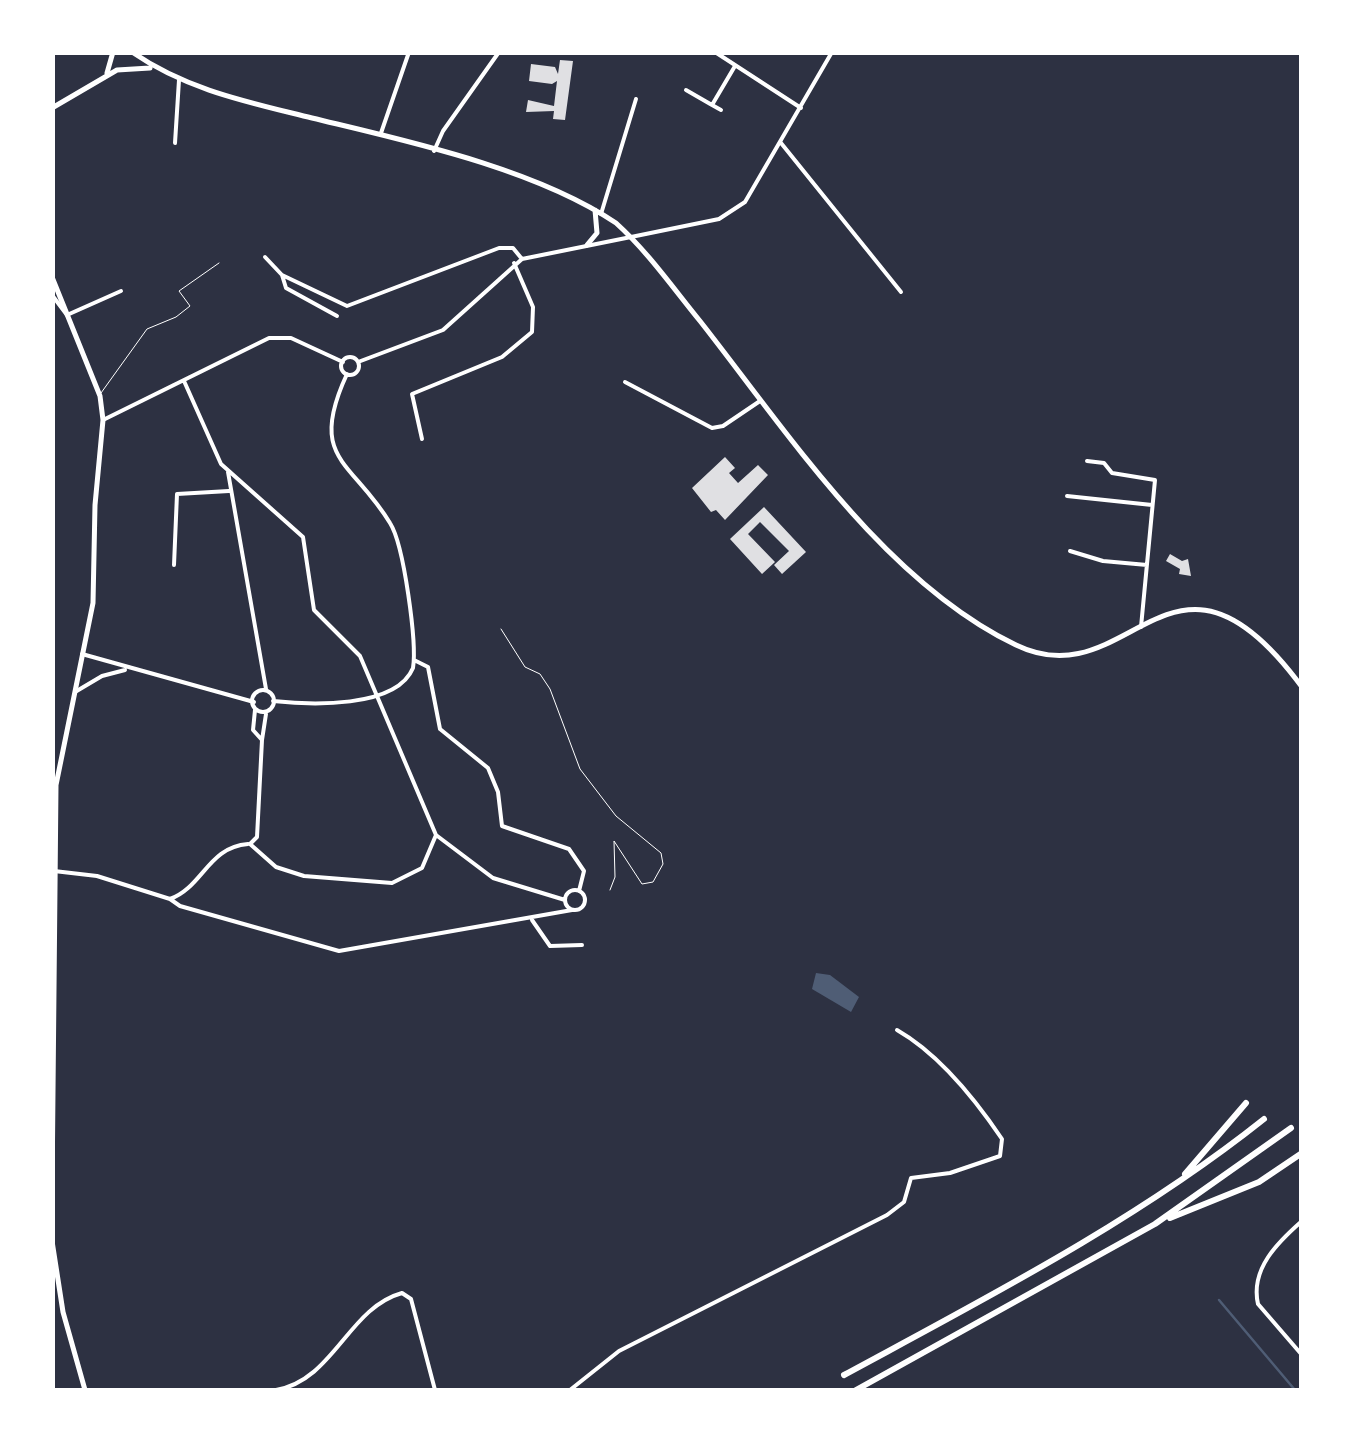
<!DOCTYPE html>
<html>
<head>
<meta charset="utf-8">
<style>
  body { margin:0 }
  #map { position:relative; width:1354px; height:1443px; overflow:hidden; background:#2d3142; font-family:Quicksand,sans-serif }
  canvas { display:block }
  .frame { position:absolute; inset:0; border:55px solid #fff; pointer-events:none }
</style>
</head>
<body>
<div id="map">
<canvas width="1354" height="1443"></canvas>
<div class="frame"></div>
</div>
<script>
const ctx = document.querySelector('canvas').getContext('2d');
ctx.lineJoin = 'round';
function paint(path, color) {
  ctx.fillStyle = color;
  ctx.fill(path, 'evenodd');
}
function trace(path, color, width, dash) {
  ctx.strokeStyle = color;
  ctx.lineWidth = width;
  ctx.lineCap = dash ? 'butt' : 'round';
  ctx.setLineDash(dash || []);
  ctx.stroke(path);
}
paint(new Path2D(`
  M816 973 830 975 859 997 851 1012 812 989Z`), '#4f5d75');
trace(new Path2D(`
  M1219 1300 1295 1390`), '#4f5d75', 2.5);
paint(new Path2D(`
  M560 60 573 61 565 120 553 119 554 111 526 112 528 100 554 106 557 81 552 84 529 81 531 64 555 67 558 74Z
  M725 457 735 468 729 473 738 483 758 465 768 475 725 520 716 510 711 512 692 488Z
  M764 507 806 552 782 574 774 565 789 551 760 522 748 534 775 562 762 574 730 539Z
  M1170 554 1182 561 1188 559 1191 576 1179 574 1180 569 1166 561Z`), '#e0e0e3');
trace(new Path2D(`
  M501 629 525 667 540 674 550 689 580 769 616 816 661 853 663 864 653 882 642 884 614 841 615 877 610 890`), '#fff', 1);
trace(new Path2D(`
  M101 393 147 329 176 317 190 306 179 291 219 263`), '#fff', 1);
trace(new Path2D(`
  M715 52 801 108
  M686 90 712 105 735 66
  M712 105 721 110
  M381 133 409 52
  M175 143 179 80
  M781 143 901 292
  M434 151 443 131 499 52
  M601 214 636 99
  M265 257 282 275 347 306 499 248H513L522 259
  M282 275 286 288 337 316
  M52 295 67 315 121 291
  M341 366a9 9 0 1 1 18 0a9 9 0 1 1-18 0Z
  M358 362 443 330 522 259 631 237
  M184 381 221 464 303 537 314 610 360 656 436 835 493 878 565 900
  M625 382 712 428 723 426 760 401
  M103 420 269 338H291L343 362
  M422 439 412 394 502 357 532 332 533 307 514 263
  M1087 461 1104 463 1112 473 1155 480 1141 627
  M228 472 266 689
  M1067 496 1152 505
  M1070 551 1103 561 1147 565
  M174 565 177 494 229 491
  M82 654 254 702
  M414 660 428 667 440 729 488 768 498 792 502 826 569 849 584 871 579 891
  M252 701a11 11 0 1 1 22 0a11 11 0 1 1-22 0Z
  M75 692 102 676 125 670
  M273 701C309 705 396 709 413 668 417 643 404 545 390 523 352 460 307 460 347 374
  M255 710 253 730 262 740 266 714
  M250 844 276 867 304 876 392 883 422 868 436 835
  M250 844 257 837 262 740
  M54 871 97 876 170 899C203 887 208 847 248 844
  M565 900a10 10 0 1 1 20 0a10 10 0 1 1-20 0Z
  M170 899 180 906 339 951 572 910
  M532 920 550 946 582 945
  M1302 1221C1278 1242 1250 1269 1258 1304L1302 1355
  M276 1390C334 1380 348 1308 402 1293L411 1299 435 1390
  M570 1390 619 1351 887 1215 904 1202 911 1178 950 1173 1000 1156 1002 1139C975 1099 939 1054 897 1030`), '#fff', 4);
trace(new Path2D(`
  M631 237 719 219 745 202 832 52`), '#fff', 4);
trace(new Path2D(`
  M132 52C187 90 248 102 312 118 407 141 534 168 616 223 648 252 673 288 700 321 788 433 885 582 1016 645 1131 701 1171 509 1302 687
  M107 73 113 52
  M52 108 117 70 150 68
  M587 245 597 233 595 210
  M52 277 100 396 103 420 95 505 93 603 56 785 52 1193
  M52 1241 63 1312 85 1390`), '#fff', 5);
trace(new Path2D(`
  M1185 1174 1246 1103
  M1170 1218 1259 1182 1302 1153
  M844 1375C988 1297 1136 1221 1264 1119
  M856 1390 1155 1224 1291 1128`), '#fff', 6);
</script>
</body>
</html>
